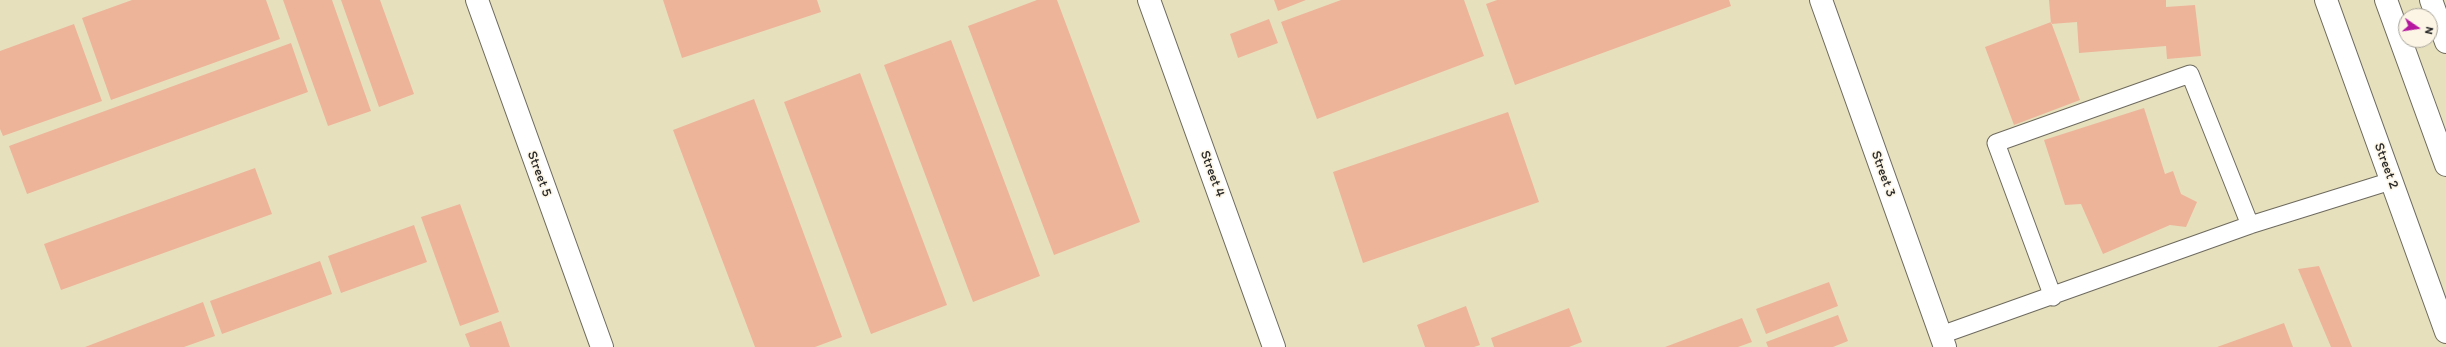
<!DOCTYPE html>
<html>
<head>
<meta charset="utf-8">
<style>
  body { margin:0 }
  #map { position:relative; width:2446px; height:347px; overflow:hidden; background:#e7e0bd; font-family:Itim,sans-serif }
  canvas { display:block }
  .north { position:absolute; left:2398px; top:8px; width:40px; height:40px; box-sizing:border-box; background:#fcf5e5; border:1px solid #a8a49b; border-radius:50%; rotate:103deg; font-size:11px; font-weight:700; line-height:16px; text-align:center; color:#2b2b2b }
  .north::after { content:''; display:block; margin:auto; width:14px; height:18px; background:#b5179e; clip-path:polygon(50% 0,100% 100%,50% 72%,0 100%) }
</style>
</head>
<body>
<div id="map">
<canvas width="2446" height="347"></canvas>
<div class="north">N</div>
</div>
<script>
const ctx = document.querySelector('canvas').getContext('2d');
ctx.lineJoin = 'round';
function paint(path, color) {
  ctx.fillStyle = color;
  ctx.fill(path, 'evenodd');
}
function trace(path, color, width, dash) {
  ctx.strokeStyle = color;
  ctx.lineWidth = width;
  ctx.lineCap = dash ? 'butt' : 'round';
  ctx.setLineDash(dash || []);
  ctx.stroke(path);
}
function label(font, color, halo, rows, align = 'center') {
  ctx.font = font + ' Itim,sans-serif';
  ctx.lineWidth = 3;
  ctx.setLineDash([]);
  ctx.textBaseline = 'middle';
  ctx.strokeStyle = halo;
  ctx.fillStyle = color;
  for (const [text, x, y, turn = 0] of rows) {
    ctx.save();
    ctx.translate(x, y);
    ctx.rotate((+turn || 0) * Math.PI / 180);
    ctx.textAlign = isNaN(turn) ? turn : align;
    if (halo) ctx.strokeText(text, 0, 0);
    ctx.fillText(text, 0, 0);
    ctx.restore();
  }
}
paint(new Path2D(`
  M132 0H266L280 39 111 100 82 18Z
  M283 0H332L371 111 328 126Z
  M341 0H380L414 94 379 107Z
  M663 0H817L821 12 682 58Z
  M1037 0H1057L1140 222 1054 255 968 26Z
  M1274 0H1306L1278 11Z
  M1341 0H1464L1484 56 1317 119 1281 22Z
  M1497 0H1729L1731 6 1515 85 1486 4Z
  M2049 0H2166V7L2195 5 2201 56 2167 59 2166 46 2079 53 2077 22 2051 24Z
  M1269 19 1278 43 1238 58 1230 34Z
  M2051 22 2080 100 2014 125 1985 47Z
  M74 24 102 101 3 136 0 129V51Z
  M951 40 1040 276 973 302 884 65Z
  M291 43 308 92 27 194 9 146Z
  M860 73 947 305 871 334 784 102Z
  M754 99 842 337 815 347H755L673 130Z
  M2144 108 2165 174 2173 171 2181 194 2197 202 2186 227 2170 225 2103 254 2081 204 2065 205 2044 140Z
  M1508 112 1539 202 1363 263 1333 172Z
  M255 168 272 214 61 290 44 244Z
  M460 204 499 312 460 326 421 217Z
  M414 225 427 262 341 293 328 256Z
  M320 261 332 294 222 334 210 301Z
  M2319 266 2352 347H2331L2298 269Z
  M1829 282 1838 306 1766 334 1756 309Z
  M203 302 215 336 184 347H85Z
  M1466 306 1480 345 1474 347H1425L1417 325Z
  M1569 308 1582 342 1569 347H1494L1491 338Z
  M1838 315 1848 341 1833 347H1768L1766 342Z
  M1742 318 1752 342 1738 347H1665Z
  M501 321 510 347H470L465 334Z
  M2284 323 2293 347H2217Z`), '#edb49a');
const lane = new Path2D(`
  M2053 297 1996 143 2190 74 2250 225
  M1941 335 2250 225 2391 181`);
const street = new Path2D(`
  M477 0 602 347
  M1149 0 1274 347
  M1821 0 1945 347
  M2326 0 2446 332
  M2386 0 2446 165
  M2431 0 2446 42`);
trace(lane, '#6d6a5e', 19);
trace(street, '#6d6a5e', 24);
trace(lane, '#fff', 17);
trace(street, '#fff', 22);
label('14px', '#2b2b2b', '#fcf5e5', [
  ["Street 2",2386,166,70],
  ["Street 5",539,174,70],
  ["Street 4",1212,174,70],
  ["Street 3",1883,174,70]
]);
</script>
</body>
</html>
